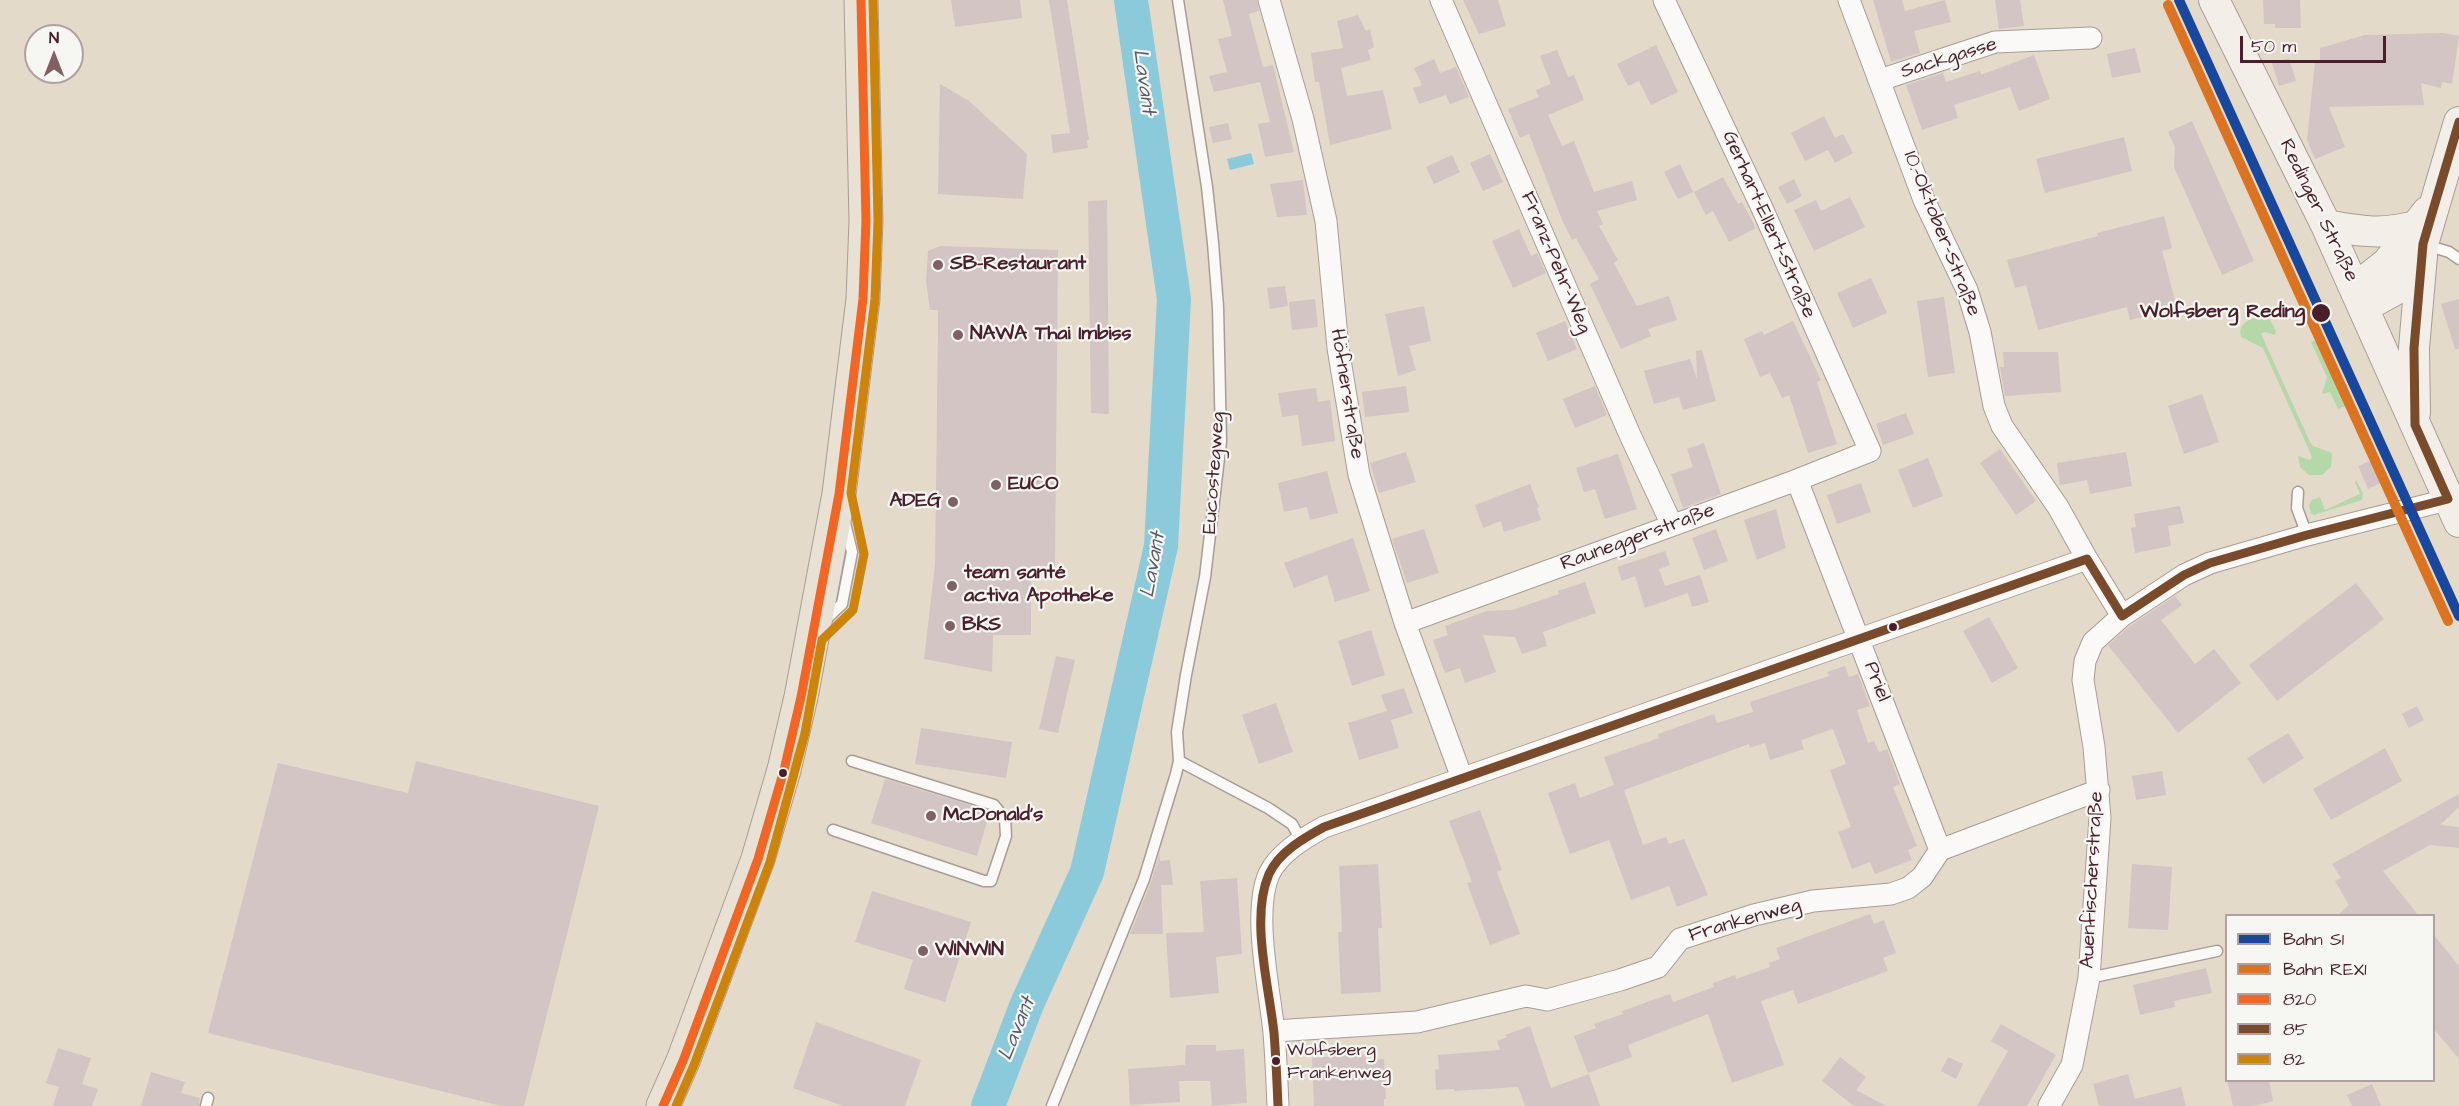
<!DOCTYPE html>
<html>
<head>
<meta charset="utf-8">
<style>
  body { margin:0 }
  #map { position:relative; width:2459px; height:1106px; overflow:hidden; background:#e3dac9; font-family:"Architects Daughter",sans-serif }
  canvas { display:block }
  .legend { position:absolute; left:2225px; top:914px; width:210px; height:168px; box-sizing:border-box; background:#f6f6f2; border:2px solid #b1a0a2; margin:0; padding:8px 10px; list-style:none; font-size:18px; color:#4a1f2b }
  .legend li { display:flex; align-items:center; gap:12px; height:30px }
  .legend b { width:30px; border:2px solid #b1a0a2 }
  .north { position:absolute; left:24px; top:24px; width:60px; height:60px; box-sizing:border-box; background:#f6f6f2; border:2px solid #b1a0a2; border-radius:50%; rotate:0deg; font-size:16px; font-weight:700; line-height:24px; text-align:center; color:#4a1f2b }
  .north::after { content:''; display:block; margin:auto; width:21px; height:27px; background:#806062; clip-path:polygon(50% 0,100% 100%,50% 72%,0 100%) }
  .scale { position:absolute; left:2240px; top:36px; width:146px; height:27px; box-sizing:border-box; border:3px solid #4a1f2b; border-top:0; padding-left:8px; font-size:18px; line-height:21px; white-space:nowrap; color:#4a1f2b; -webkit-text-stroke:4px #f6f6f2; paint-order:stroke }
</style>
</head>
<body>
<div id="map">
<canvas width="2459" height="1106"></canvas>
<ul class="legend">
<li><b style="height:8px;background:#17489e"></b>Bahn S1</li>
<li><b style="height:8px;background:#db7321"></b>Bahn REX1</li>
<li><b style="height:8px;background:#f26522"></b>820</li>
<li><b style="height:8px;background:#7a4b2a"></b>85</li>
<li><b style="height:8px;background:#cc840b"></b>82</li>
</ul>
<div class="north">N</div>
<div class="scale">50 m</div>
</div>
<script>
const ctx = document.querySelector('canvas').getContext('2d');
ctx.lineJoin = 'round';
function paint(path, color) {
  ctx.fillStyle = color;
  ctx.fill(path, 'evenodd');
}
function trace(path, color, width, dash) {
  ctx.strokeStyle = color;
  ctx.lineWidth = width;
  ctx.lineCap = dash ? 'butt' : 'round';
  ctx.setLineDash(dash || []);
  ctx.stroke(path);
}
function label(font, color, halo, rows, align = 'center') {
  ctx.font = font + ' "Architects Daughter",sans-serif';
  ctx.lineWidth = 4.5;
  ctx.setLineDash([]);
  ctx.textBaseline = 'middle';
  ctx.strokeStyle = halo;
  ctx.fillStyle = color;
  for (const [text, x, y, turn = 0] of rows) {
    ctx.save();
    ctx.translate(x, y);
    ctx.rotate((+turn || 0) * Math.PI / 180);
    ctx.textAlign = isNaN(turn) ? turn : align;
    if (halo) ctx.strokeText(text, 0, 0);
    ctx.fillText(text, 0, 0);
    ctx.restore();
  }
}
paint(new Path2D(`
  M2260 316 2270 319 2276 331 2275 335 2264 332 2261 334 2310 442 2313 446 2332 453 2331 467 2322 475H2309L2300 467 2298 456 2310 460 2312 457 2263 348 2241 337C2238 323 2248 320 2260 316Z
  M2318 339 2348 405 2338 409 2330 392 2322 394 2327 377 2311 342Z
  M2356 480 2363 493 2362 500 2314 515 2311 513 2309 505 2312 500 2320 497 2325 510 2360 494 2355 482Z`), '#b5d8ab');
paint(new Path2D(`
  M1251 153 1254 164 1230 170 1227 159Z`), '#8bcadb');
trace(new Path2D(`
  M988 1106 1027 1004 1087 872 1161 546 1174 299 1131 0`), '#8bcadb', 34);
paint(new Path2D(`
  M951 0H1020L1022 18 955 27Z
  M1049 0H1067L1089 140H1087L1088 148 1053 153 1051 135 1070 133Z
  M1223 0H1257L1259 11 1249 14 1263 67 1273 65 1294 152 1265 157 1258 124 1270 122 1260 82 1214 92 1209 76 1227 72 1218 39 1232 36Z
  M1463 0H1498L1506 26 1479 34Z
  M1873 0H1902L1905 11 1945 0 1951 22 1914 31 1920 53 1891 62Z
  M1995 0H2020L2024 26 1999 29Z
  M2263 0H2300L2301 28H2275V24H2264Z
  M1358 15 1366 31 1370 29 1374 47 1368 50 1371 60 1341 68 1347 96 1383 90 1392 129 1330 145 1319 82H1315L1311 53 1343 48 1337 21Z
  M2443 33 2459 36 2452 84 2442 82 2441 88 2421 83 2424 105 2329 107 2345 147 2315 159 2307 140 2315 62H2320V48L2365 35Z
  M1656 45 1678 92 1651 105 1639 81 1628 86 1617 64Z
  M2135 48 2141 72 2112 78 2107 54Z
  M1557 50 1568 77 1574 75 1584 100 1548 115 1562 146 1574 141 1594 192 1632 181 1637 200 1597 211 1603 224 1599 226 1618 260 1614 263 1637 306 1669 296 1677 320 1648 329 1651 336 1621 349 1590 284 1599 279 1576 238 1572 240 1562 220 1529 134 1520 138 1508 109 1539 97 1536 90 1551 84 1540 56Z
  M2034 55 2050 99 2019 111 2010 87 1954 105 1958 118 1922 130 1906 85 1943 73 1946 82 1980 71 1981 75Z
  M2289 58 2296 81 2279 86 2272 63Z
  M1434 59 1440 73 1456 67 1469 97 1450 104 1446 95 1419 104 1413 88 1422 85 1414 68Z
  M940 84 969 101 1027 154 1023 199 938 194Z
  M1824 116 1835 138 1843 134 1853 153 1835 163 1828 150 1805 161 1791 133Z
  M2192 121 2254 261 2222 275 2174 167 2175 147 2168 132Z
  M1228 123 1232 139 1213 143 1209 127Z
  M2124 137 2132 171 2045 193 2036 159Z
  M1490 154 1503 182 1483 191 1470 163Z
  M1452 155 1460 172 1434 184 1426 167Z
  M1680 164 1693 192 1678 199 1664 172Z
  M1723 177 1738 204 1742 202 1756 228 1729 242 1713 211 1706 215 1694 192Z
  M1794 179 1802 196 1787 204 1778 187Z
  M1303 180 1307 215 1277 217 1270 184Z
  M1850 197 1865 227 1814 251 1794 210 1816 200 1821 211Z
  M1107 200 1109 414 1091 413 1088 201Z
  M2164 216 2172 248 2162 251 2177 308 2130 320 2127 307 2038 330 2026 285 2015 288 2007 260 2098 236 2097 233Z
  M1519 229 1531 256 1537 253 1546 273 1513 288 1492 241Z
  M940 246 1058 250 1055 566H1031V635H993L992 672 924 659 935 565 938 328V310H930L926 282 928 251Z
  M1871 278 1887 313 1853 328 1837 293Z
  M1285 286 1288 306 1270 309 1267 288Z
  M1944 297 1955 373 1928 377 1917 301Z
  M1315 299 1318 327 1292 330 1289 302Z
  M2459 299V349H2455L2441 304Z
  M1424 306 1431 341 1409 346 1416 370 1398 376 1385 314Z
  M1565 321 1577 349 1548 361 1536 333Z
  M1793 321 1821 380 1817 382 1837 444 1808 453 1789 395 1782 398 1770 373 1760 377 1744 339 1762 331 1764 335Z
  M1702 350 1716 401 1683 410 1679 397 1654 404 1644 371 1690 359 1697 379 1696 351Z
  M2003 352H2058L2061 392 2005 396 2000 367H2004Z
  M1406 386 1409 412 1365 417 1362 392Z
  M1595 386 1607 415 1575 428 1563 399Z
  M1316 388 1318 402 1330 400 1335 441 1302 446 1298 415 1282 417 1278 393Z
  M2202 394 2219 442 2184 454 2168 406Z
  M1906 413 1914 434 1883 445 1876 424Z
  M1704 443 1721 494 1683 508 1671 474 1693 467 1687 449Z
  M2000 449 2036 501 2016 515 1980 463Z
  M1406 452 1416 482 1379 493 1370 463Z
  M2126 452 2132 486 2090 494 2087 480 2060 485 2057 463Z
  M1618 454 1637 509 1605 519 1595 489 1584 492 1576 468Z
  M1928 458 1943 496 1913 508 1898 470Z
  M2375 459 2385 481 2368 489 2358 466Z
  M1327 471 1338 513 1310 520 1307 507 1284 512 1278 483Z
  M1861 483 1871 512 1837 524 1827 495Z
  M1530 484 1539 507 1537 508 1541 520 1504 532 1501 521 1483 528 1475 505Z
  M2180 506 2184 523 2168 526 2171 546 2135 553 2131 528 2136 527 2134 514Z
  M1776 509 1786 548 1757 560 1744 520Z
  M1424 529 1439 573 1407 583 1392 539Z
  M1716 529 1728 561 1704 570 1692 538Z
  M1353 538 1370 591 1335 602 1327 575 1294 588 1284 563Z
  M1665 551 1670 565 1659 569 1665 586 1700 575 1709 602 1692 607 1688 593 1645 608 1635 576 1622 581 1617 567Z
  M1585 582 1596 613 1543 632 1547 646 1522 654 1515 637 1483 635 1496 672 1465 683 1460 668 1445 673 1433 640 1448 635 1445 626 1487 611 1512 610 1559 594 1558 591Z
  M2356 583 2384 619 2277 701 2249 665Z
  M2175 596 2182 605 2161 620 2195 664 2214 649 2241 683 2178 733 2108 645 2130 626Z
  M1989 617 2018 668 1992 683 1963 631Z
  M1371 630 1385 675 1352 686 1338 641Z
  M1056 656 1075 660 1058 733 1039 729Z
  M1845 666 1849 677 1858 674 1870 706 1857 710 1868 743 1874 741 1879 752 1887 749 1900 784 1893 787 1917 846 1908 850 1912 860 1875 874 1870 862 1852 869 1838 832 1851 827 1830 770 1846 764 1833 729 1801 740 1804 749 1770 760 1765 743 1750 748 1749 744 1624 790 1643 845 1666 837 1669 844 1684 839 1708 895 1677 907 1669 886 1631 900 1609 840 1570 854 1548 793 1575 783 1580 798 1614 785 1604 757 1659 738 1658 734 1714 714 1717 723 1753 712 1750 702 1829 676 1827 672Z
  M1404 688 1413 713 1391 720 1399 748 1359 760 1348 723 1387 711 1381 695Z
  M1276 703 1293 752 1259 764 1242 715Z
  M2417 706 2424 720 2409 728 2402 714Z
  M921 728 1012 742 1006 778 915 764Z
  M2288 733 2304 758 2263 784 2247 758Z
  M2385 748 2402 781 2331 820 2313 789Z
  M416 761 599 806 524 1106H501L208 1033 278 763 408 793Z
  M2162 771 2166 795 2136 800 2132 776Z
  M885 779 990 811 977 856 871 823Z
  M2459 794V807L2440 825 2459 827V848L2430 845 2383 871 2418 915H2338L2349 905 2335 881 2341 878 2332 864Z
  M1480 810 1502 870 1497 872 1520 934 1490 945 1467 883 1472 882 1449 821Z
  M1160 853V861L1170 860 1173 885H1161L1163 934H1130L1151 882Z
  M1378 864 1382 928H1378L1381 992 1341 994 1338 932H1342L1339 866Z
  M2132 864 2172 867 2168 930 2128 928Z
  M1237 878 1242 954 1216 957 1219 993 1170 998 1166 933 1204 932 1200 881Z
  M872 891 971 922 945 1002 904 989 913 960 855 942Z
  M1870 914 1874 924 1884 920 1896 953 1883 958 1888 971 1798 1004 1793 990 1761 1001 1784 1065 1732 1083 1708 1014 1628 1045 1632 1057 1588 1073 1574 1036 1596 1028 1594 1024 1623 1014 1622 1011 1670 994 1673 1002 1714 987 1713 983 1735 975 1736 979 1770 967 1769 963 1780 959 1776 948Z
  M2433 934 2459 966V1059L2433 1028Z
  M2206 968 2212 993 2174 1001 2175 1007 2140 1015 2133 985Z
  M816 1022 921 1060 905 1106H843L793 1088Z
  M2001 1024 2056 1055 2027 1106H1977L2008 1051 1991 1041Z
  M1530 1026 1551 1088 1589 1074 1600 1106H1525L1518 1087 1454 1091V1089L1436 1090 1435 1070 1439 1069 1438 1055 1500 1050 1497 1041 1507 1037 1505 1035Z
  M1186 1045H1216V1051L1244 1049 1247 1103 1212 1106 1210 1081H1179L1180 1102 1130 1105 1128 1069 1185 1065Z
  M58 1048 91 1058 82 1084 98 1089 92 1106H53L59 1087 46 1083Z
  M1366 1054V1060L1384 1059 1386 1099H1384V1106H1314L1312 1058Z
  M1840 1057 1866 1077 1856 1090 1886 1106H1854L1822 1081Z
  M1948 1057 1963 1064 1956 1079 1941 1071Z
  M151 1072 185 1082 181 1093 200 1098 199 1106H141Z
  M2128 1074 2135 1099 2181 1087 2186 1106H2099L2093 1084Z
  M2227 1080H2269L2273 1101 2254 1106H2233Z
  M2372 1084 2381 1106H2352L2347 1095Z`), '#d3c5c4');
const lane = new Path2D(`
  M2426 245 2449 252 2459 259
  M2298 492 2297 508 2307 535
  M824 621 842 604 852 552 845 523
  M1179 761 1268 808 1292 824 1301 840
  M833 830 984 881H991L1006 836 1005 819 994 805 852 761
  M2089 978 2217 951
  M206 1106 208 1098
  M1052 1106 1144 879 1176 774 1179 761 1177 732 1186 675 1205 577 1221 441 1218 307 1213 243 1207 187 1178 0`);
const street = new Path2D(`
  M1269 0 1303 119 1326 221 1338 348 1359 475 1405 623 1462 778
  M1441 0 1630 435 1672 525
  M1849 0 1924 200 1967 290 1980 332 1994 406 2002 426 2058 507 2087 559
  M1880 80 1995 42 2091 38
  M1797 480 1940 850
  M1405 623 1797 480 1870 451 1762 208 1664 0
  M1274 1031 1417 1022 1526 996 1547 1000 1620 980 1658 967 1680 939 1754 915 1813 901 1891 894 1908 888 1922 877 1940 850 2099 790
  M1278 1106C1277 1082 1276 1057 1274 1033 1270 991 1252 913 1269 874 1279 853 1304 838 1324 827L2087 559 2122 616
  M2049 1106 2072 1065 2089 978 2100 818 2094 747 2083 680 2085 661 2093 642 2122 616 2184 575 2210 563 2307 535 2459 497`);
const secondary = new Path2D(`
  M2214 0 2326 225 2459 522
  M2326 225C2361 232 2385 235 2419 225
  M2355 288 2387 263 2427 212
  M2364 307 2402 286 2421 268
  M2415 413 2414 348 2423 244 2459 122`);
const primary = new Path2D(`
  M663 1106 683 1061 758 859 784 770 801 697 839 494 863 299 866 221 861 0`);
trace(lane, '#a89d95', 13);
trace(street, '#a89d95', 23);
trace(secondary, '#a89d95', 32);
trace(primary, '#a89d95', 35);
trace(lane, '#fbf9f7', 10);
trace(street, '#fbf9f7', 21);
trace(secondary, '#f3efe8', 30);
trace(primary, '#e8e1d4', 33);
trace(new Path2D(`
  M663 1106 683 1061 758 859 784 770 801 697 839 494 863 299 866 221 861 0`), '#f26522', 9);
trace(new Path2D(`
  M1278 1106C1277 1082 1276 1057 1274 1033 1269 986 1250 918 1269 874 1279 852 1304 838 1324 827L2087 559 2122 616 2184 575 2210 563 2307 535 2448 499 2415 425 2414 348 2423 244 2459 122`), '#7a4b2a', 9);
trace(new Path2D(`
  M676 1106 694 1065 770 862 805 733 822 640 853 610 864 554 851 493 875 299 878 221 873 0`), '#cc840b', 9);
trace(new Path2D(`
  M2179 0 2459 616`), '#17489e', 10);
trace(new Path2D(`
  M2168 5 2448 621`), '#db7321', 10);
for (const [x, y, r, color] of [
  [938,265,6,"#806062"],
  [2321,313,10,"#4a1f2b"],
  [958,335,6,"#806062"],
  [996,485,6,"#806062"],
  [953,502,6,"#806062"],
  [952,586,6,"#806062"],
  [950,626,6,"#806062"],
  [1893,627,5,"#4a1f2b"],
  [783,773,5,"#4a1f2b"],
  [931,816,6,"#806062"],
  [923,951,6,"#806062"],
  [1276,1061,5,"#4a1f2b"]
]) {
  const dot = new Path2D();
  dot.arc(x, y, r, 0, 2 * Math.PI);
  ctx.fillStyle = color;
  ctx.fill(dot);
  trace(dot, '#f6f6f2', 2);
}
label('18px', '#4a1f2b', '#f6f6f2', [
  ["Wolfsberg",1287,1051],
  ["Frankenweg",1287,1074]
], 'left');
label('20px', '#4a1f2b', '#f6f6f2', [
  ["Sackgasse",1949,59,-17],
  ["Redinger Straße",2318,211,64],
  ["Gerhart-Ellert-Straße",1768,225,66],
  ["10.-Oktober-Straße",1941,234,68],
  ["Franz-Pehr-Weg",1555,263,67],
  ["Höfnerstraße",1346,394,81],
  ["Eucostegweg",1215,473,-86],
  ["Rauneggerstraße",1638,538,-20],
  ["Priel",1876,682,69],
  ["Auenfischerstraße",2093,880,-87],
  ["Frankenweg",1745,921,-16]
]);
label('bold 20px', '#4a1f2b', '#f6f6f2', [
  ["SB-Restaurant",950,265],
  ["NAWA Thai Imbiss",970,335],
  ["EUCO",1008,485],
  ["ADEG",941,502,"right"],
  ["team santé",964,574],
  ["activa Apotheke",964,597],
  ["BKS",962,626],
  ["McDonald's",943,816],
  ["WINWIN",935,951]
], 'left');
label('bold 20px', '#4a1f2b', '#f6f6f2', [
  ["Wolfsberg Reding",2305,313]
], 'right');
label('italic 21px', '#53586b', '#f6f6f2', [
  ["Lavant",1143,82,82],
  ["Lavant",1154,565,-80],
  ["Lavant",1018,1029,-68]
]);
</script>
</body>
</html>
